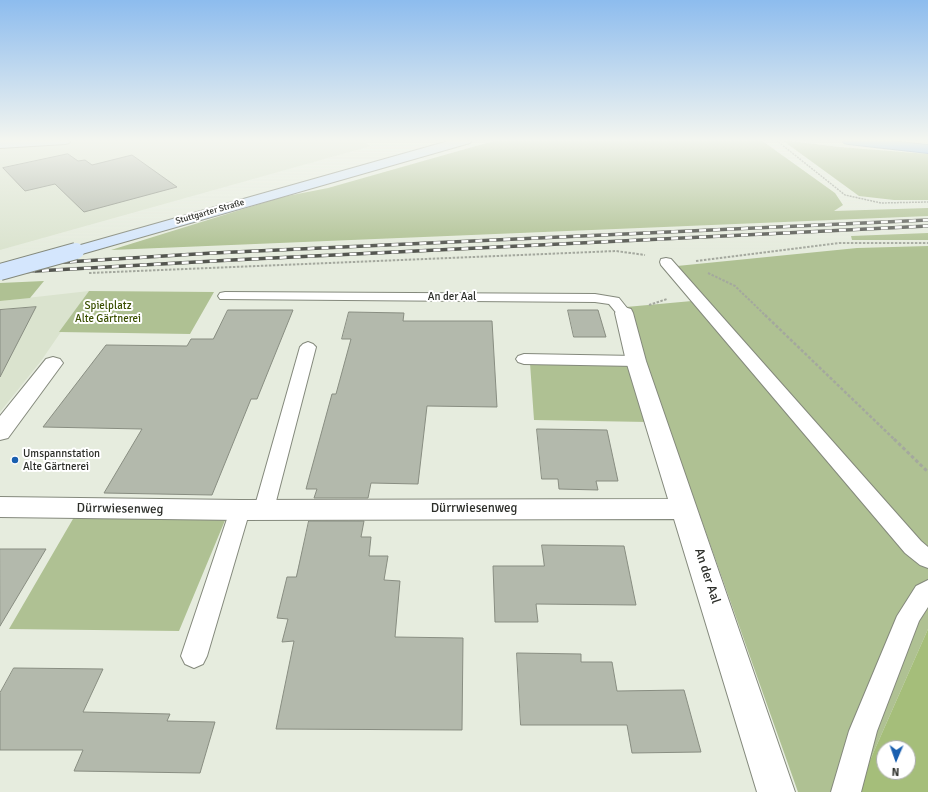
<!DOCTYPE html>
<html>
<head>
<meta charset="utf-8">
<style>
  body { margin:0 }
  #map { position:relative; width:928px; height:792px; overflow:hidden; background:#e6ecde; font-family:Signika,sans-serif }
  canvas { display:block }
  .north { position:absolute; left:876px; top:740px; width:40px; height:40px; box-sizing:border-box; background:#fff; border:1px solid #abacaa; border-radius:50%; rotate:182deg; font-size:11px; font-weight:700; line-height:16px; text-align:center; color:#2d2f2a }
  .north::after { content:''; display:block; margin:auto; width:14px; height:18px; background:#195faf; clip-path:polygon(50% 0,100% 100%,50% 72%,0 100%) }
</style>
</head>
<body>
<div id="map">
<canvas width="928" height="792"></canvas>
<div class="north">N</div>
</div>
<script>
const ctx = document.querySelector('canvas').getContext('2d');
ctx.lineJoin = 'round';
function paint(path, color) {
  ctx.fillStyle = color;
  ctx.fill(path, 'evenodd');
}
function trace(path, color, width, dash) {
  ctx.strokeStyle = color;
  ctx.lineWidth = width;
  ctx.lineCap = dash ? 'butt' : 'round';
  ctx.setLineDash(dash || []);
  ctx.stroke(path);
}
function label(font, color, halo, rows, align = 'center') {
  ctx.font = font + ' Signika,sans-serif';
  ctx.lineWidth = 4;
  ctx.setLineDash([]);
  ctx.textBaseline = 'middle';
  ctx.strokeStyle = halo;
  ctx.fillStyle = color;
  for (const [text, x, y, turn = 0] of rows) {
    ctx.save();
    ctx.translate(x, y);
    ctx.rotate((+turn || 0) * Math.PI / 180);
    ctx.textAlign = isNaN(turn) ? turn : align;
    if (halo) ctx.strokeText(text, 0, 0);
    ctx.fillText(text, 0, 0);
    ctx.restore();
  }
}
paint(new Path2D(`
  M0 140H360L371 146 0 250Z
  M89 291 41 361 0 412V301Z`), '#dae3ce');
paint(new Path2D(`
  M497 140H761L835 193 843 205 834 211 928 208V216L111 250 282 197 328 188Z
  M782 140 840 147 928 154V200H894L859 196Z
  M928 233V240H852L851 236Z
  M928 246V629L856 792H798L626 307 703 300 677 266 857 248Z
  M44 281 30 298 0 301V283Z
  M89 291 214 292 190 334 59 332Z
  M530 363 631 364 648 422 534 420Z
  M77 512 226 518 179 631 9 629Z`), '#afc193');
paint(new Path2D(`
  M928 629V792H856ZM884 748H908V772H884Z`), '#a5be7a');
const building = new Path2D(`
  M68 154 78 161 85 160 92 165 132 155 177 187 84 212 55 184 25 191 3 168Z
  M36 307 0 377V310Z
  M228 310H293L257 399H251L212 495 104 493 142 429 43 427 106 345 187 346 191 339H213Z
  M568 310H598L606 337H574Z
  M349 312 404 313 403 321H492L497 407 427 406 418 484 371 483 368 498H314L317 489H306L332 394H336L351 339H342Z
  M537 429 607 430 618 481H596L598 490 559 489 558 479H542Z
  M309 521H364L361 537H371L369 556H388L384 580 400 581 395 637 463 638 462 730 276 729 294 641 282 642 288 619 277 618 287 577H296Z
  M542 545 624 546 636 605 536 604 538 622H495L493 566H544Z
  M0 549H46L0 626Z
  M517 653 581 654V662H612L617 691 684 690 701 752 632 753 627 725H521Z
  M14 668 103 669 83 712 170 714 167 721 215 722 200 773 74 771 83 750H0V693Z`);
paint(building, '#b3b9ac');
trace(building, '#888d81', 1);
const lane = new Path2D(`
  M666 258 671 259 921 541 928 547V568L920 565 905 553 661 265 660 262 661 259Z
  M225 292 595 294 619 298 631 313 629 316C619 319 616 312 609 304L595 302 220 299 218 296 220 293Z
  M308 342 313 344 316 347 274 509 271 514 264 517 257 514 254 509 300 347 303 344Z
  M524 354 636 356 642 358 644 361 642 364 636 366 524 364 518 362 516 359 518 356Z
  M240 502 247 504 250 510 207 656 203 664 194 668 185 664 181 656 230 510 233 504Z
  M928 580V607L919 621 877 731 861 792H831L849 731 897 616 916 586Z`);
const street = new Path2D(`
  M624 307 631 309 633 313 646 361 795 792H757L674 519 240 520 0 517V497L240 500 668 499 626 361 615 313 617 309Z
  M53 357 60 359 63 363 8 438 0 440V416L46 359Z`);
const secondary = new Path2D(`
  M0 140H71L69 143 65 144 0 148Z
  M452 140H472L470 143 82 254 76 256 70 254 68 251 70 248Z`);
const highway = new Path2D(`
  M842 140H881L928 145V153L848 144 844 143Z`);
trace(lane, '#84897c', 2);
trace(street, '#84897c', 2);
trace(secondary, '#84897c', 2);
trace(highway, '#5980b1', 2);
trace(new Path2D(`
  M776 140 845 195 881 203 928 202`), '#a4a89e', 1.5, [2, 1]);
trace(new Path2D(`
  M696 261 839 243H928
  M89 273 616 251 645 255
  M708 273 735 286 766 316
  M649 305 667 299`), '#a4a89e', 2, [2.5, 1.5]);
trace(new Path2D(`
  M765 315 895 440`), '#a4a89e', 2.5, [3, 2]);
trace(new Path2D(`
  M894 439 928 472`), '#a4a89e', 3, [3.5, 2.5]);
paint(lane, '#fff');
paint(street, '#fff');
paint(secondary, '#d4e6fd');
paint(highway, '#71acf9');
const rail = new Path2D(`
  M0 266 213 253 928 220
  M0 273 232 260 928 226`);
trace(rail, '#545650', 3.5);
trace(rail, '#fff', 2.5, [7]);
const secondaryBridge = new Path2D(`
  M0 272 76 251`);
trace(secondaryBridge, '#84897c', 18, []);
trace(secondaryBridge, '#d4e6fd', 16);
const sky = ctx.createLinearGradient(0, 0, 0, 251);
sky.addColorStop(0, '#8dbcee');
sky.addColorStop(0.56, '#f4f6f0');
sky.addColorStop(1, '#f4f6f000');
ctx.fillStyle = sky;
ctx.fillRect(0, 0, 928, 251);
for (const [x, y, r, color] of [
  [15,460,4,"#195faf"]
]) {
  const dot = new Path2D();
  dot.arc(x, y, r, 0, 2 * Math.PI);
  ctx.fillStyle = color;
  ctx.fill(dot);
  trace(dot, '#fff', 1.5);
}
label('9px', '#2d2f2a', '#fff', [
  ["Stuttgarter Straße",210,212,-16]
]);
label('11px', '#2d2f2a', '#fff', [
  ["An der Aal",452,297]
]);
label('11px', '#3a4f00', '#fff', [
  ["Spielplatz",108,306],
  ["Alte Gärtnerei",108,319]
]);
label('11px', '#2d2f2a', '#fff', [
  ["Umspannstation",23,454],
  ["Alte Gärtnerei",23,467]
], 'left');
label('13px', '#2d2f2a', '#fff', [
  ["Dürrwiesenweg",120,509,1],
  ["Dürrwiesenweg",474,509],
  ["An der Aal",707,576,72]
]);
</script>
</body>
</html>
